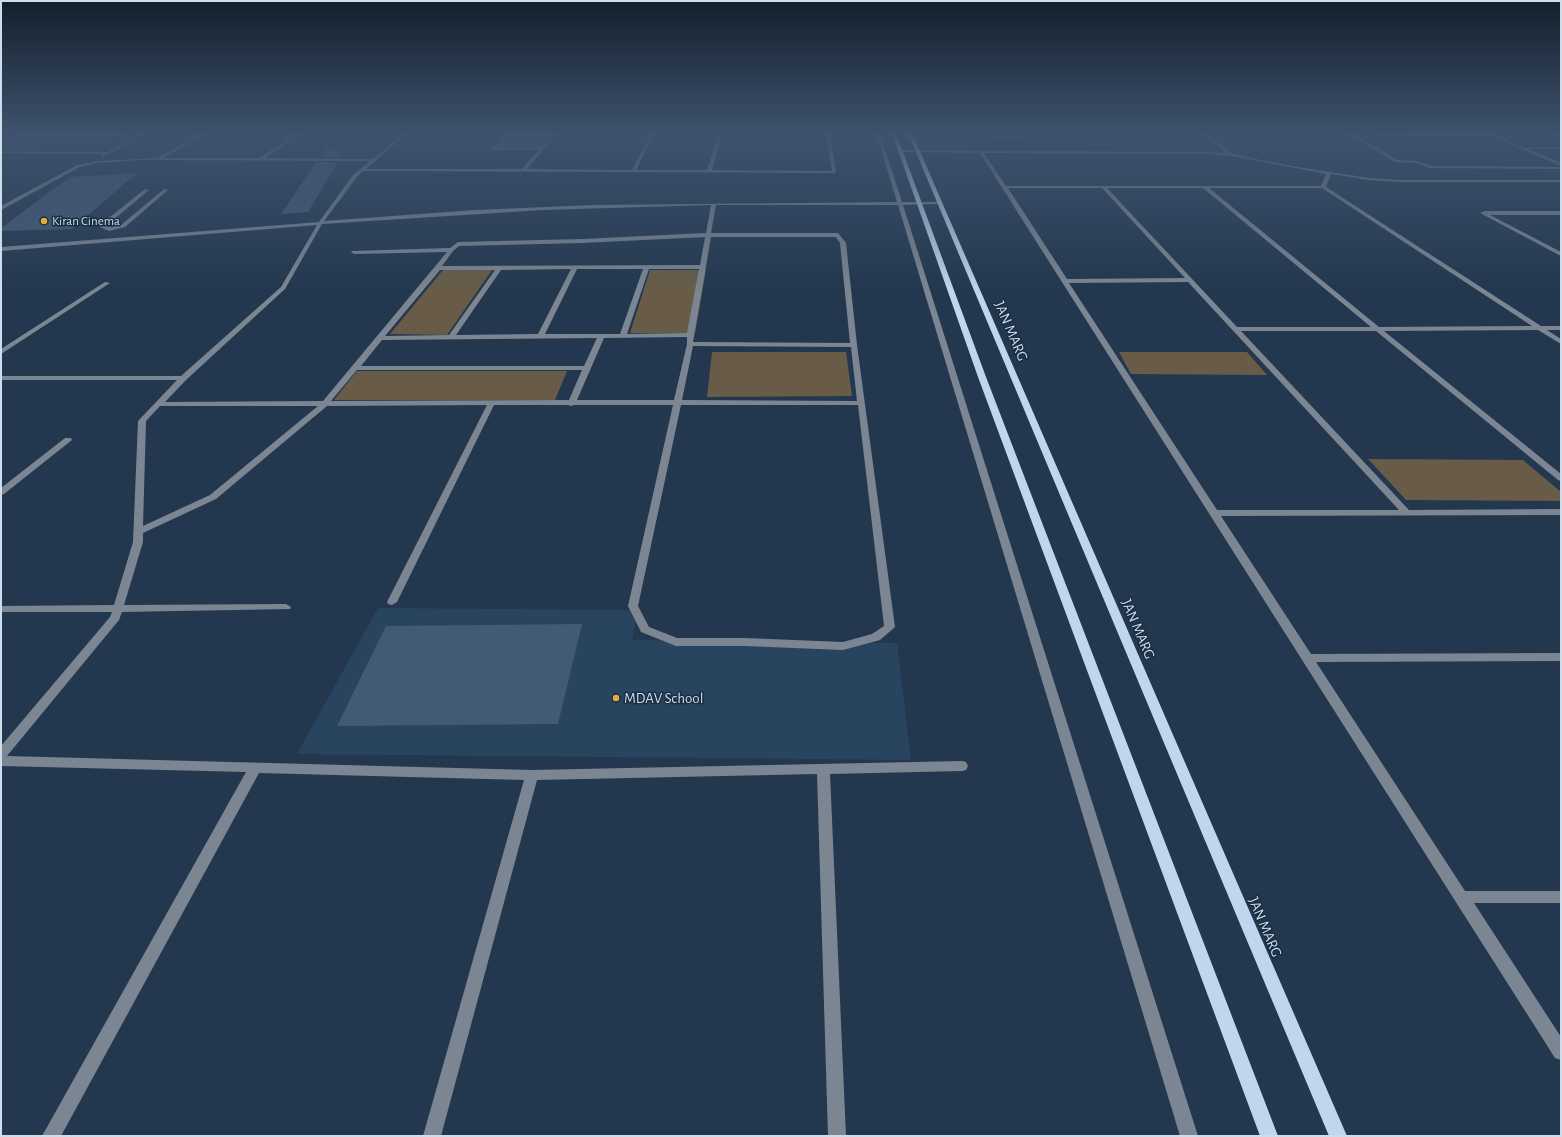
<!DOCTYPE html>
<html>
<head>
<meta charset="utf-8">
<style>
  body { margin:0 }
  #map { position:relative; width:1562px; height:1137px; overflow:hidden; background:#23384e; font-family:"Alegreya Sans",sans-serif }
  canvas { display:block }
  .frame { position:absolute; inset:0; border:2px solid #cfdcea; pointer-events:none }
</style>
</head>
<body>
<div id="map">
<canvas width="1562" height="1137"></canvas>
<div class="frame"></div>
</div>
<script>
const ctx = document.querySelector('canvas').getContext('2d');
ctx.lineJoin = 'round';
function paint(path, color) {
  ctx.fillStyle = color;
  ctx.fill(path, 'evenodd');
}
function trace(path, color, width, dash) {
  ctx.strokeStyle = color;
  ctx.lineWidth = width;
  ctx.lineCap = dash ? 'butt' : 'round';
  ctx.setLineDash(dash || []);
  ctx.stroke(path);
}
function label(font, color, halo, rows, align = 'center') {
  ctx.font = font + ' "Alegreya Sans",sans-serif';
  ctx.lineWidth = 3;
  ctx.setLineDash([]);
  ctx.textBaseline = 'middle';
  ctx.strokeStyle = halo;
  ctx.fillStyle = color;
  for (const [text, x, y, turn = 0] of rows) {
    ctx.save();
    ctx.translate(x, y);
    ctx.rotate((+turn || 0) * Math.PI / 180);
    ctx.textAlign = isNaN(turn) ? turn : align;
    if (halo) ctx.strokeText(text, 0, 0);
    ctx.fillText(text, 0, 0);
    ctx.restore();
  }
}
paint(new Path2D(`
  M23 133H128L90 150H1V141Z
  M378 608 638 610 632 640 897 643 911 760 297 754Z`), '#29445f');
paint(new Path2D(`
  M509 133H556L542 149H493Z
  M443 270H492L447 335 390 334Z
  M650 270H706L695 333H630Z
  M712 352H846L852 396 707 397Z
  M1119 352H1247L1267 375 1131 374Z
  M357 371H567L555 400H334Z
  M1368 459 1523 460 1561 492V501L1406 500Z`), '#685c48');
paint(new Path2D(`
  M327 146 342 156 341 157H320Z
  M316 162H338L308 212 281 214Z
  M137 173 72 229 1 231V228L70 177Z
  M582 624 558 724 337 726 386 626Z`), '#435a73');
paint(new Path2D(`
  M142 133H147L103 157 101 156 103 154 1 153V151L108 152Z
  M203 133H208L163 158H259L298 133H303L265 158 373 159 404 133H408L366 169H522L539 150H493L491 149 507 133H511L497 148H541L554 133H558L527 169 632 170 651 133H655L636 170H707L717 137 719 136 721 137 712 170 832 171 826 133H830L836 172 834 173 363 171 357 177 324 221 475 210 593 205 897 202 876 133H880L902 202H940L942 203 940 204 903 205 1198 1136H1180L898 205H716L711 233H838L846 243 857 345 895 627 880 640 843 650 745 646H676L641 632 628 606 673 405H574L571 406 568 405H494L397 602 392 605 388 604 387 602 487 405 327 406 216 499 143 533V542L124 605 286 604 291 607 290 609 122 612 119 620 7 756 532 770 962 761 966 762 968 766 966 770 962 771 830 774 846 1136H828L817 774 537 780 441 1136H423L524 780 259 773 61 1136H42L246 772 1 766V746L110 617 112 612H1V606L114 605 133 542 138 421 177 380H1V376H181L281 287 317 225 1 251V247L319 222 353 175 370 161 142 160 98 163 80 167 3 209 1 210V206L77 165 98 161 157 158ZM711 205 706 233 582 239 458 242 450 248 352 251 351 252 354 254 447 252 323 401 165 402 186 380 285 289 322 224 543 210ZM705 237 700 265 442 266 453 251 459 246 582 243ZM711 237H836L840 243 850 343 693 342ZM571 269 538 334 456 335 501 270ZM577 269H643L620 334H545ZM649 269H699L687 333 627 334ZM440 270H495L449 335 385 336ZM687 337V344L674 400H577L604 338ZM597 338 584 366H361L382 340ZM693 346 851 347 857 401 682 400ZM357 370H582L569 400 331 401ZM681 405H858L884 626 872 634 843 642 745 638H677L649 627 638 606ZM160 406H318L210 495 143 526 146 421Z
  M1201 133H1206L1233 154 1286 165 1369 178 1399 180H1561V182H1399L1369 180 1331 174 1326 187 1541 326H1561V330H1547L1561 339V344L1538 330 1384 331 1561 474V481L1558 480 1376 331H1241L1409 510 1561 509V515L1221 516 1311 654 1561 653V661L1316 662 1465 891H1561V903H1474L1561 1037V1060L1555 1058 980 153 901 152 899 151 901 150 1207 152 1227 153ZM984 153 1207 154 1232 156 1326 174 1321 186H1006ZM1008 188H1102L1185 278 1067 279ZM1107 188H1203L1371 327H1237ZM1209 188H1322L1532 326 1379 327ZM1188 282 1399 510H1217L1069 283Z
  M1277 133H1352L1398 160 1418 161 1431 166 1561 167V169L1430 168 1417 163 1395 162 1350 135H1278L1276 134Z
  M1485 133H1490L1525 148 1561 147V149H1528L1561 163V166L1491 136 1378 135Z
  M1554 133 1561 134V136L1555 134Z
  M992 136H1042L1044 137 991 138Z
  M145 189 149 190 106 226 110 227 121 225 164 189 168 190 125 227 109 231 100 227V225Z
  M1485 211H1561V215H1490L1561 252V256L1480 213Z
  M105 282 110 283 1 354V349Z
  M65 438H71L72 440 4 494 1 495V488Z`), '#7c8692');
paint(new Path2D(`
  M892 133H896L986 377 1278 1136H1260L978 377Z
  M908 133H912L1347 1136H1329Z`), '#c0d6ee');
const sky = ctx.createLinearGradient(0, 0, 0, 292);
sky.addColorStop(0, '#131f2b');
sky.addColorStop(0.46, '#3f536e');
sky.addColorStop(1, '#3f536e00');
ctx.fillStyle = sky;
ctx.fillRect(0, 0, 1562, 292);
for (const [x, y, r, color] of [
  [44,221,4,"#e7ac37"],
  [616,698,4,"#e7ac37"]
]) {
  const dot = new Path2D();
  dot.arc(x, y, r, 0, 2 * Math.PI);
  ctx.fillStyle = color;
  ctx.fill(dot);
  trace(dot, '#192e43', 1.5);
}
label('13px', '#cfdcea', '#192e43', [
  ["Kiran Cinema",52,221]
], 'left');
label('15px', '#cfdcea', '#192e43', [
  ["JAN MARG",1011,331,67],
  ["JAN MARG",1138,629,67],
  ["JAN MARG",1265,927,67]
]);
label('15px', '#cfdcea', '#192e43', [
  ["MDAV School",624,698]
], 'left');
</script>
</body>
</html>
